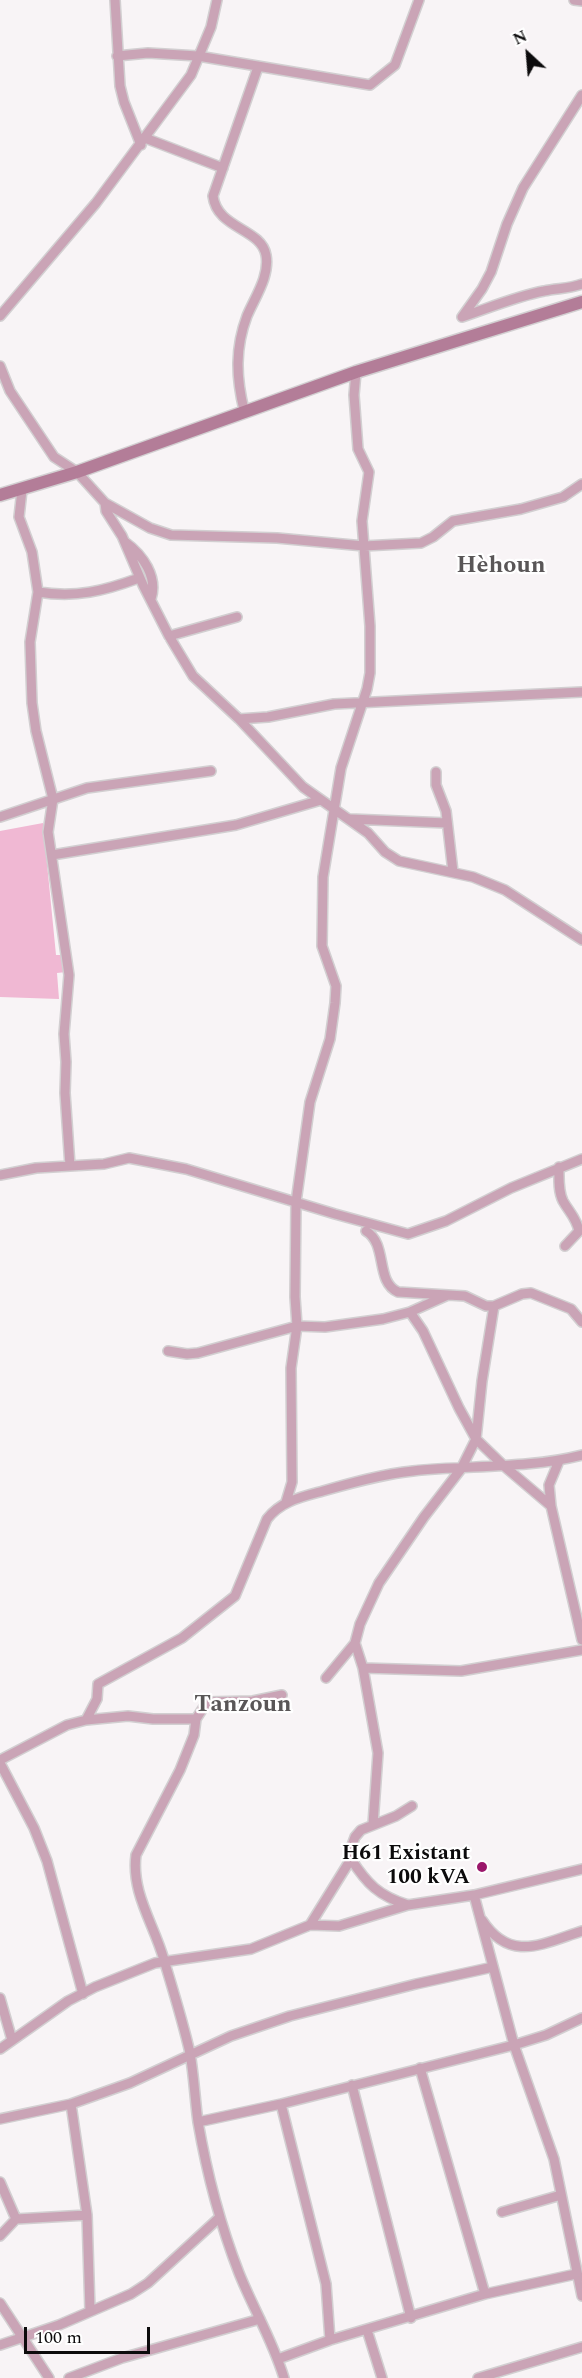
<!DOCTYPE html>
<html>
<head>
<meta charset="utf-8">
<style>
  body { margin:0 }
  #map { position:relative; width:582px; height:2378px; overflow:hidden; background:#f8f4f6; font-family:Spectral,serif }
  canvas { display:block }
  .north { position:absolute; left:498px; top:24px; width:60px; height:60px; -webkit-text-stroke:4px #fff; paint-order:stroke; rotate:334deg; font-size:16px; font-weight:700; line-height:24px; text-align:center; color:#0c0b0c }
  .north::after { content:''; display:block; margin:auto; width:21px; height:27px; background:#0c0b0c; clip-path:polygon(50% 0,100% 100%,50% 72%,0 100%) }
  .scale { position:absolute; left:24px; top:2327px; width:126px; height:27px; box-sizing:border-box; border:3px solid #0c0b0c; border-top:0; padding-left:8px; font-size:18px; line-height:21px; white-space:nowrap; color:#0c0b0c; -webkit-text-stroke:4px #fff; paint-order:stroke }
</style>
</head>
<body>
<div id="map">
<canvas width="582" height="2378"></canvas>
<div class="north">N</div>
<div class="scale">100 m</div>
</div>
<script>
const ctx = document.querySelector('canvas').getContext('2d');
ctx.lineJoin = 'round';
function paint(path, color) {
  ctx.fillStyle = color;
  ctx.fill(path, 'evenodd');
}
function trace(path, color, width, dash) {
  ctx.strokeStyle = color;
  ctx.lineWidth = width;
  ctx.lineCap = dash ? 'butt' : 'round';
  ctx.setLineDash(dash || []);
  ctx.stroke(path);
}
function label(font, color, halo, rows, align = 'center') {
  ctx.font = font + ' Spectral,serif';
  ctx.lineWidth = 4.5;
  ctx.setLineDash([]);
  ctx.textBaseline = 'middle';
  ctx.strokeStyle = halo;
  ctx.fillStyle = color;
  for (const [text, x, y, turn = 0] of rows) {
    ctx.save();
    ctx.translate(x, y);
    ctx.rotate((+turn || 0) * Math.PI / 180);
    ctx.textAlign = isNaN(turn) ? turn : align;
    if (halo) ctx.strokeText(text, 0, 0);
    ctx.fillText(text, 0, 0);
    ctx.restore();
  }
}
paint(new Path2D(`
  M43 823 56 955H65L66 972 57 973 59 999 0 997V831Z`), '#f0b8d3');
const street = new Path2D(`
  M115 0 120 86 124 102 141 145
  M574 0 582 1
  M117 56 148 53 198 56 370 85 395 65 419 0
  M145 138 223 168
  M0 316 96 203 191 75 211 27 217 0
  M462 317 482 289 491 272 507 224 523 188 582 95
  M462 317C489 308 517 296 544 291 557 288 569 289 582 284
  M0 366 10 391 54 457 77 472 105 503 106 511 122 536 143 585 169 636 193 676 239 719 303 787 368 833 385 852 399 861 473 877 505 890 582 940
  M244 410C236 377 235 348 247 316 255 297 270 276 266 255 261 228 217 229 213 196L258 67
  M22 490 19 517 32 552 38 592 30 642 32 703 36 731 53 799 48 832 69 975 64 1034 66 1062 65 1093 70 1166
  M105 503 150 528 171 535 277 538 364 546 421 543 433 537 453 521 521 509 563 497 582 484
  M125 542C143 555 158 577 151 599
  M38 592C76 598 104 591 139 578
  M169 636 237 617
  M239 719 268 717 334 704 582 692
  M436 772V785L446 811 453 872
  M0 817 87 788 211 771
  M350 819 447 823
  M52 855 236 825 321 800
  M559 1167C559 1178 558 1191 563 1201 569 1212 576 1217 579 1231L565 1246
  M0 1175 36 1168 104 1164 129 1158 186 1169 335 1214 408 1234 446 1221 511 1188 582 1159
  M366 1231C388 1244 375 1282 398 1292L465 1296 486 1306H494L522 1294 531 1293 571 1309 582 1322
  M410 1312 423 1331 459 1408 476 1439 504 1466 551 1506 582 1640
  M168 1351 187 1354 198 1353 297 1326 325 1327 383 1319 410 1312 448 1295
  M286 1502 292 1482 291 1368 297 1326 295 1297 296 1202 310 1102 330 1039 335 1003 336 986 322 946 323 877 341 768 367 689 370 673V626L362 521 369 472 358 449 354 395 356 372
  M551 1506 549 1485 559 1461
  M363 1668 461 1671 582 1650
  M326 1678 355 1643
  M86 1720 97 1699 98 1684 182 1638 235 1596 267 1519C281 1501 301 1497 323 1491 351 1483 383 1474 413 1471 469 1465 527 1469 582 1455
  M0 1760 67 1725 86 1720 128 1716 153 1719H196
  M0 1763 34 1828 47 1861 83 1994
  M373 1824 378 1753 363 1668 355 1643 360 1624 379 1583 424 1517 461 1469 476 1439 482 1381 494 1306
  M351 1859C367 1884 379 1896 408 1905
  M474 1895 514 2045 554 2159 582 2296
  M482 1920C510 1963 542 1944 582 1931
  M310 1925 351 1859 352 1845 355 1837 361 1830 396 1816 412 1806
  M0 1998 12 2040
  M0 2049 68 2001 95 1987 155 1963 251 1949 310 1925 339 1926 408 1905 474 1895 582 1869
  M420 2068 485 2294
  M352 2085 411 2318
  M281 2104 326 2284 330 2340
  M0 2119 71 2104 130 2083 231 2036 290 2016 416 1984 493 1967
  M198 2122C195 2100 194 2076 190 2053 183 2022 173 1990 164 1960 154 1924 131 1893 136 1855L180 1770 194 1735 196 1719 207 1702 253 1701 282 1695
  M0 2182 16 2219 0 2236
  M502 2212 561 2195
  M87 2215 90 2311
  M16 2219 87 2215 71 2104
  M0 2303 49 2378
  M367 2330 382 2378
  M0 2345 59 2325 131 2294 148 2283 220 2217
  M278 2359 330 2340 485 2294 576 2274 580 2277
  M69 2378 122 2358 260 2319
  M284 2378C273 2341 253 2308 239 2273 220 2224 207 2174 198 2122L281 2104 514 2045 546 2035 582 2018
  M478 2378 582 2347`);
const secondary = new Path2D(`
  M0 495 77 472 356 372 582 302`);
trace(street, '#d2cfd1', 12);
trace(secondary, '#d2cfd1', 15);
trace(street, '#caa4b6', 9);
trace(secondary, '#b37d98', 12);
for (const [x, y, r, color] of [
  [482,1867,6,"#9b176b"]
]) {
  const dot = new Path2D();
  dot.arc(x, y, r, 0, 2 * Math.PI);
  ctx.fillStyle = color;
  ctx.fill(dot);
  trace(dot, '#fff', 2);
}
label('bold 21px', '#0c0b0c', '#fff', [
  ["H61 Existant",470,1855],
  ["100 kVA",470,1879]
], 'right');
label('bold 24px', '#595657', '#fff', [
  ["Hèhoun",501,567],
  ["Tanzoun",243,1706]
]);
</script>
</body>
</html>
